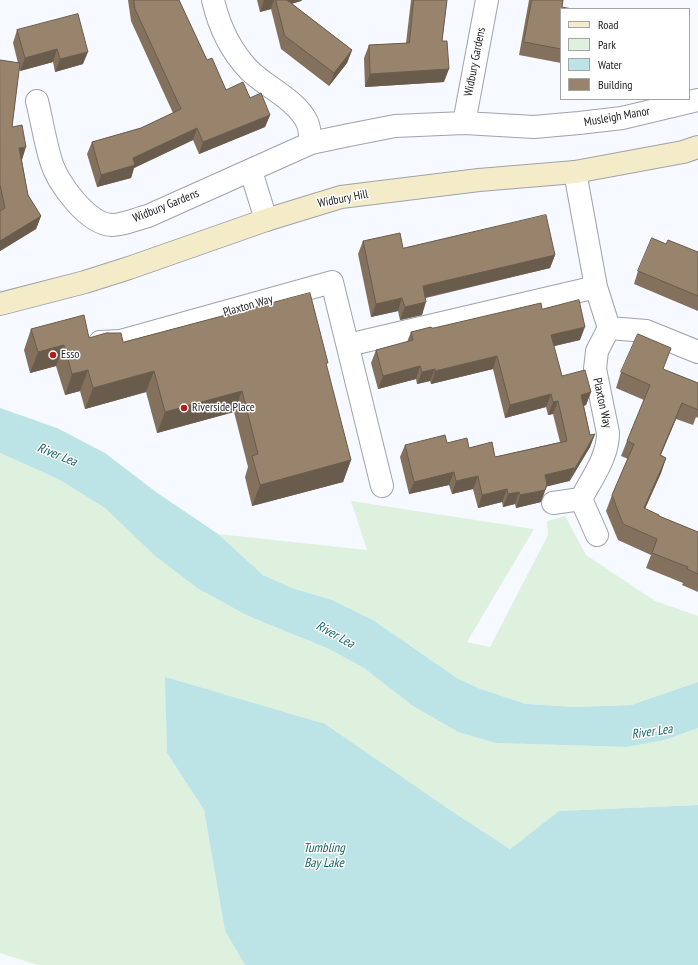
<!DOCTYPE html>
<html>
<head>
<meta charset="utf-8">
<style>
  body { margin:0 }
  #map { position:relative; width:698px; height:965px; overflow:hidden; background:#f6f9ff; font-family:"PT Sans Narrow",sans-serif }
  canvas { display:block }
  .legend { position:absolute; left:560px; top:8px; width:130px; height:92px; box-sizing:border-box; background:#fff; border:1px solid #a4a5a6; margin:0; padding:5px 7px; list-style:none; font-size:12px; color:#1c1d20 }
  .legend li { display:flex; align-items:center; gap:8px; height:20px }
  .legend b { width:20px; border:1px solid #a4a5a6 }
</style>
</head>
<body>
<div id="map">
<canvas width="698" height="965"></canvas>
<ul class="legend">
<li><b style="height:5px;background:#f4ecc9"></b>Road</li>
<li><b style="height:11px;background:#def1df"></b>Park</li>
<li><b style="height:11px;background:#bce3e6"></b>Water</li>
<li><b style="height:11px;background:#98836d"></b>Building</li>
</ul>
</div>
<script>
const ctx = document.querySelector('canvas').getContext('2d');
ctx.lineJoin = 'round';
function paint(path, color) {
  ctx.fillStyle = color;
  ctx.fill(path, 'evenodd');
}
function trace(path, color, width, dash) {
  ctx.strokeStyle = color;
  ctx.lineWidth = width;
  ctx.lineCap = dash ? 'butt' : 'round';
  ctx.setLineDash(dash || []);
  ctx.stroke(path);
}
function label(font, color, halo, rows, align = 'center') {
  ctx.font = font + ' "PT Sans Narrow",sans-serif';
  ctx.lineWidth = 3;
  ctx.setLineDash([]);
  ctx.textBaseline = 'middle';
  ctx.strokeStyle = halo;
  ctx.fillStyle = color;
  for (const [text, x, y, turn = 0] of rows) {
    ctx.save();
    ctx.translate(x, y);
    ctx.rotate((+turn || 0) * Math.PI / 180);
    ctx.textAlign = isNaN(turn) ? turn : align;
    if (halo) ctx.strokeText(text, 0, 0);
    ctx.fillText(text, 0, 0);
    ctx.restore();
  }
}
paint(new Path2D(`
  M0 453 58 479 105 508 154 555 197 588 246 615 329 649 364 668 413 706 458 732 495 743 627 747 665 740 698 728V805L559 811 510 849 447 808 166 677 167 753 204 810 225 931 245 965H38L0 953Z
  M351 501 534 529 467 642 490 647 548 535 547 521 565 516 586 555 655 601 698 616V682L631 705 576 707 526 704 478 688 457 678 373 620 332 600 292 588 263 575 218 534 367 550Z`), '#def1df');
paint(new Path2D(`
  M0 408 57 428 105 453 156 492 218 534 263 575 292 588 332 600 373 620 457 678 478 688 526 704 576 707 631 705 698 682V728L665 740 627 747 495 743 458 732 413 706 364 668 329 649 246 615 197 588 154 555 105 508 58 479 0 453Z
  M165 677 325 724 447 808 510 849 559 811 698 805V965H245L225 931 204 810 167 753Z`), '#bce3e6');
const minor = new Path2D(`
  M213 0C219 26 230 50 249 70 266 87 297 100 307 122 310 128 310 137 311 143
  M37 101C42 121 45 142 51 161 57 182 87 224 112 225 124 225 136 219 148 216L311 143 349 135 395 126 464 123 534 127 579 123 622 118 698 100
  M464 123 487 0
  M251 171 266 220
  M575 172 596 287 609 328 597 351 595 369 608 433C608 457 592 478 581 499
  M609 328 646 331 698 352
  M100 342 120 341 131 338 332 282 382 486
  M348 345 596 287
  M553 503 581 499 597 535`);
const secondary = new Path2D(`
  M0 304 85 282 129 268 266 220 341 197 479 180 575 172 683 152 698 147`);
trace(minor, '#9fa2aa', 24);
trace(secondary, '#9fa2aa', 24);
trace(minor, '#fff', 22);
trace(secondary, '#f4ecc9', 22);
paint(new Path2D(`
  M128 0H179L207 60 226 90 250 98 270 115 265 127 199 154 193 140 134 168 131 178 97 187 87 154 92 142 141 128 173 113 131 21Z
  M257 0H302L301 1 292 4 352 50 347 63 329 86 281 49 271 9 260 12Z
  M411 0H447L442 41 444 82 365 87 364 58 369 45 406 43Z
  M529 0H563L561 9V63L519 55Z
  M78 14 83 64 55 72 53 62 20 71 19 69 12 127 22 160 28 195 41 216 36 229 0 251V60L18 63 13 43 17 30Z
  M363 241 403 248 555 255 550 268 426 298 422 315 400 320 398 311 371 317 358 254Z
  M666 244 698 252V311L634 284 638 271Z
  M542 309 580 340 554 346 562 376 591 392 586 405 584 406 590 435 595 434 590 447 569 482V481L547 486 541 502 516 508 515 504 503 507 502 502 478 508 473 489 452 494 449 485 409 494 400 457 405 445 447 443 469 448 495 457 560 442 553 414 548 415 546 407 505 418 493 369 431 384 430 381 417 384 416 379 378 389 371 363 376 350 407 342 411 332 434 328Z
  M31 329 89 338 326 367 351 460 343 482 252 506 245 477 248 467 234 412 157 433 146 392 85 409 80 391 65 395 56 366 30 373 24 350Z
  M663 369 698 383V418L696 417 693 425 676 419 661 455 666 458 661 473 645 509 659 516 698 532V592L682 585 683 583 646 568 651 555 618 540 606 511 612 495 628 459 621 456 627 441 644 400 616 388 621 372Z`), '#83715e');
paint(new Path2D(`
  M264 0H274L271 9 260 12Z
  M278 0H302L301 1 278 7Z
  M57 49 53 62 20 71 25 58Z
  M352 50 347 63 329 86 334 73Z
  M88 52 83 64 55 72 60 59Z
  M449 69 444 82 365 87 370 74Z
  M270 115 265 127 199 154 203 142Z
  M197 128 193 140 134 168 131 178 97 187 101 175 133 158Z
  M26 147 22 160 14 161 19 148Z
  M41 216 36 229 0 251V241Z
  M555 255 550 268 418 299 423 286Z
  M402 298 398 311 371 317 376 304Z
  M426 302 422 315 400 320 405 307Z
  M585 327 580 340 546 348 551 335Z
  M64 345 56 366 30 373 38 352Z
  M497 356 493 369 431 384 435 371Z
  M420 366 416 379 378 389 383 376Z
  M435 369 430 381 417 384 422 372Z
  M88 370 80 391 65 395 72 374Z
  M154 371 146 392 85 409 93 388Z
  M242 391 234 412 157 433 165 412Z
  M591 392 586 405 577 407 581 395Z
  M551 394 546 407 505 418 510 405Z
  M558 401 553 414 548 415 553 402Z
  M682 403 676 419 654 470 660 455Z
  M595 434 590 447 569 482 574 470Z
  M666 458 661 473 638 524 644 508Z
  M351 460 343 482 252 506 260 485Z
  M574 468 569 481 541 488 545 475Z
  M454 472 449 485 409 494 414 482Z
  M478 476 473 489 452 494 456 481Z
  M507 489 502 502 478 508 482 495Z
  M545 490 541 502 516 508 520 495Z
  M519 492 515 504 503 507 508 494Z`), '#6a5c4c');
const building = new Path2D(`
  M134 0H179L207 60 212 58 226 90 243 82 250 98 261 93 270 115 203 142 197 128 133 158 135 165 101 175 92 142 141 128 181 109 135 9Z
  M276 0H287L352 50 334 73 285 36Z
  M414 0H447L442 41H447L449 69 370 74 369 45 409 43Z
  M532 0H563L562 7 572 9H561V49L524 42Z
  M78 14 88 52 60 59 57 49 25 58 17 30Z
  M0 60 20 63 12 127 22 125 26 147 19 148 28 195 41 216 0 241V211L5 208 0 185Z
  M546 215 555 255 423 286 426 302 405 307 402 298 376 304 363 241 400 233 403 248Z
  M652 238 666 244 668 240 698 252V296L638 271Z
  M310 293 328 363H326L351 460 260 485 252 456 258 454 242 391 165 412 154 371 93 388 88 370 72 374 64 345 38 352 31 329 84 315 89 338 106 333H121L123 342Z
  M579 300 585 327 551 335 562 376 585 370 591 392 581 395 590 435 595 434 574 470V468L545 475 547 484 545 490 520 495 519 492 508 494 507 489 482 495 478 476 456 481 454 472 414 482 405 445 445 435 447 443 467 438 469 448 492 442 495 457 567 441 558 401 553 402 551 394 510 405 497 356 435 371V369L422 372 420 366 383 376 376 350 413 340 411 332 431 327 432 328H434L541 303 542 309Z
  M638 334 671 348 663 369 698 383V410L682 403 660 455 666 458 644 508 659 515V516L698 532V574L687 569 688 567 652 553 657 539 623 524 612 495 634 444 627 441 650 385 621 372Z`);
paint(building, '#98836d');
trace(building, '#6a5c4c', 1);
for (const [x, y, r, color] of [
  [53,355,4,"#af1f1e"],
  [184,408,4,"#af1f1e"]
]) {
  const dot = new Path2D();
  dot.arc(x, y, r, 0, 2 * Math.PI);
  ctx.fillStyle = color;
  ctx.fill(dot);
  trace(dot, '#fff', 1.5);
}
label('12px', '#1c1d20', '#fff', [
  ["Widbury Gardens",475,62,-79],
  ["Musleigh Manor",617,117,-10],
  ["Widbury Hill",343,199,-11],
  ["Widbury Gardens",166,206,-22],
  ["Plaxton Way",248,306,-16],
  ["Plaxton Way",602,403,78]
]);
label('12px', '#1c1d20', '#fff', [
  ["Esso",61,355],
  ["Riverside Place",192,408]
], 'left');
label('italic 13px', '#176368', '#fff', [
  ["River Lea",57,455,22],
  ["River Lea",335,635,29],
  ["River Lea",652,732,-8],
  ["Tumbling",324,848],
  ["Bay Lake",324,863]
]);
</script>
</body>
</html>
